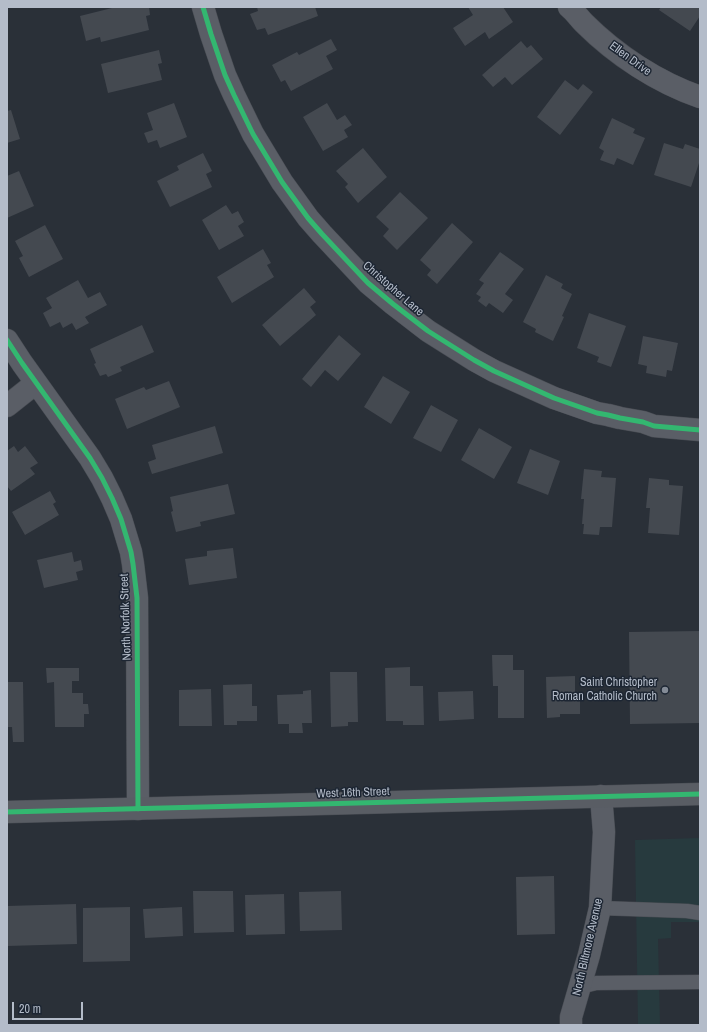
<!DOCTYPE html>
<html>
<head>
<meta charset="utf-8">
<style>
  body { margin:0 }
  #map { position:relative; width:707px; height:1032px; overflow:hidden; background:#2a3038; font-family:"Archivo Narrow",sans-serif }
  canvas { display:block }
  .frame { position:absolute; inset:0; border:8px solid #b4bcc9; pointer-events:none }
  .scale { position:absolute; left:12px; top:1002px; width:71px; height:18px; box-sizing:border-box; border:2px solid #b4bcc9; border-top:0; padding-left:5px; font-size:12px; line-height:14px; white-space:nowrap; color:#b4bcc9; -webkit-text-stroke:3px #1d2633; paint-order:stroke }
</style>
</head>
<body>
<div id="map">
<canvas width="707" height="1032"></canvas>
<div class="frame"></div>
<div class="scale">20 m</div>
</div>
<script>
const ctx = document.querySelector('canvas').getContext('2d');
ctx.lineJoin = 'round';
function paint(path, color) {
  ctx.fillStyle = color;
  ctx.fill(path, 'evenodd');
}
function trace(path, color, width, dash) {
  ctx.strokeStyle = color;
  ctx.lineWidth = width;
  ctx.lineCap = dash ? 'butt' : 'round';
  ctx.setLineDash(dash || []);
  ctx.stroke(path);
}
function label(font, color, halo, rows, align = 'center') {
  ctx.font = font + ' "Archivo Narrow",sans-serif';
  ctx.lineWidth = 3;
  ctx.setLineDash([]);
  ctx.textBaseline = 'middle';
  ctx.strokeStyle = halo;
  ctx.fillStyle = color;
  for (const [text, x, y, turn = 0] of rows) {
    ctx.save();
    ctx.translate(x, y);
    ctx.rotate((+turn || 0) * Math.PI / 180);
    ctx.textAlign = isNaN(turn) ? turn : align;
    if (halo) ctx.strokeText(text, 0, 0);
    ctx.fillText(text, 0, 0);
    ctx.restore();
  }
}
paint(new Path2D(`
  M700 838V922H671V938L658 939 660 1025H638L635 840Z`), '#273a3e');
paint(new Path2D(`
  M116 7H149L150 15 146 16 149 30 101 42 100 37 86 41 80 16Z
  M257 7H315L318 16 268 35 265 28 257 30 250 14 258 11Z
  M468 7H503L513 22 489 39 485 32 465 46 453 28 473 15Z
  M661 7H700V16L690 31 659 10Z
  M331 39 337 50 326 56 333 69 291 91 285 80 281 82 272 65 297 52 299 55Z
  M521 41 527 48 531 45 543 59 512 85 505 77 493 87 482 75Z
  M159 50 162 63 158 64 162 80 108 93 101 64Z
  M565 80 578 90 583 84 593 92 560 135 537 117Z
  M174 103 187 137 160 148 157 140 148 143 144 133 153 130 147 113Z
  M327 103 337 120 345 115 352 125 344 130 348 137 323 151 303 117Z
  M11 110 20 139 7 143V111Z
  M612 118 635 129 633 133 645 138 633 165 617 158 614 165 600 160 604 151 599 148Z
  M664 143 683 149 685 144 700 149V160L691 187 654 175Z
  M363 148 387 177 358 203 345 187 348 184 336 171Z
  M203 153 212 171 206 174 212 187 170 207 157 181 179 170 177 166Z
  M19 171 34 206 7 218V176Z
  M400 192 428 218 397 250 383 236 389 229 376 217Z
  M226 205 232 214 238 211 244 222 238 226 244 236 219 250 202 220Z
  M452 223 473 242 437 284 427 275 431 270 420 260Z
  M45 225 63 259 29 277 19 258 23 256 15 241Z
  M263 249 271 263 267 265 274 277 232 303 217 277Z
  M500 252 524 269 505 294 513 300 503 313 489 303 486 307 478 301 481 297 476 294 484 283 479 280Z
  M546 275 563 284 561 288 572 294 562 316 564 317 553 341 535 332 536 329 523 322Z
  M78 280 88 298 100 292 107 305 85 317 89 323 76 330 72 323 63 328 60 322 50 327 43 313 52 308 46 298Z
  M304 288 316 302 310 307 316 315 280 346 262 325Z
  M589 313 626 326 611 367 597 362 599 357 577 348Z
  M142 325 154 352 120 367 122 371 108 377 106 374 100 376 94 364 96 363 90 349Z
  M339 335 361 354 338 381 325 370 311 387 302 379Z
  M643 336 678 343 672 371 667 370 666 377 646 373 647 366 638 364Z
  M383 376 410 392 391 424 364 407Z
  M169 381 180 407 127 429 115 399 144 387 146 390Z
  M431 405 458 420 441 452 413 438Z
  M215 426 223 453 152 474 148 462 156 459 152 445Z
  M479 428 512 447 494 479 461 460Z
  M14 446 18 452 25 446 38 463 30 468 35 474 11 491 7 486V451Z
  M530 449 560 461 548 495 517 483Z
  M584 469 602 471 601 477 616 478 612 527H600L599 535 583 534 584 524H582L584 499H581Z
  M649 478 669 480V485L683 486 679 535 648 533 650 508H646Z
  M228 484 235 514 200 522 201 526 176 532 171 512 173 511 170 497Z
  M50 491 56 502 53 504 59 515 25 535 12 512Z
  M233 548 237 578 189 585 185 559 207 556V551Z
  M72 552 74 562 81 560 83 570 76 572 78 580 44 588 37 560Z
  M700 631V723L630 724 629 632Z
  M492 655H513V670H524V718H498V686H493Z
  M410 667V686H423L424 725H403V721H386L385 668Z
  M46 668H79V681H72V693H83V704H88L89 714H84V727H55L54 682 47 683Z
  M330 672H357L358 722H348V726L331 727Z
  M575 676V699H580V714H560V717L547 718 546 677Z
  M7 682H23L24 742H13L12 727H7Z
  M252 684V706H257V721H237V725H224L223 685Z
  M211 689 212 726H179V690Z
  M311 690 312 723H302L303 733H289V724H278L277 695 303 694V691Z
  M473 691 474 719 439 721 438 692Z
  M554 876 555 934 517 935 516 877Z
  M193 891H233L234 932 194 933Z
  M341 891 342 930 300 931 299 892Z
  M284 894 285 934 246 935 245 895Z
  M76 904 77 944 7 946V906Z
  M130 907V961L83 962V908Z
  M182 907 183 936 145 938 143 909Z`), '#444950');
const lane = new Path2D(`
  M600 908 687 911 700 913
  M580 987 596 983 700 982`);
const street = new Path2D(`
  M203 7 211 34 225 75 234 95 253 134 282 182 308 218 322 234 368 283 393 304 428 331 474 360 494 371 554 398 597 413 608 415 620 418 643 422 654 426 700 430
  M569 7C575 12 579 18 584 23 616 55 657 82 700 97
  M7 340 22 363 90 458 102 478 112 498 121 519 131 552 133 564 137 598 138 809
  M7 406 36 383
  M571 1025V1017L589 955 600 908 604 832 601 796`);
const secondary = new Path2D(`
  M7 812 319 804 700 794`);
trace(lane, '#484c53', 15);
trace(street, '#484c53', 23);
trace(secondary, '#484c53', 23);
trace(lane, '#5a5e66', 14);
trace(street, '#5a5e66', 22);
trace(secondary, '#595d64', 22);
trace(new Path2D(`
  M203 7 211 34 225 75 234 95 253 134 282 182 308 218 322 234 368 283 393 304 428 331 474 360 494 371 554 398 597 413 608 415 620 418 643 422 654 426 700 430
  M7 340 22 363 90 458 102 478 112 498 121 519 131 552 133 564 137 598 138 809
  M7 812 319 804 700 794`), '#33b770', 5);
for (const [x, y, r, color] of [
  [665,690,4,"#848b96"]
]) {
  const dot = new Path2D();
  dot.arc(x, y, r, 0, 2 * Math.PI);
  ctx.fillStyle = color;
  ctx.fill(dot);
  trace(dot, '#1d2633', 1.5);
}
label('12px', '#b4bcc9', '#1d2633', [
  ["Ellen Drive",630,59,36],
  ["Christopher Lane",393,289,41],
  ["North Norfolk Street",126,617,-92],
  ["West 16th Street",353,793,-2],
  ["North Biltmore Avenue",588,947,-77]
]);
label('12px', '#b4bcc9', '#1d2633', [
  ["Saint Christopher",657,683],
  ["Roman Catholic Church",657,697]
], 'right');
</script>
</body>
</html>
